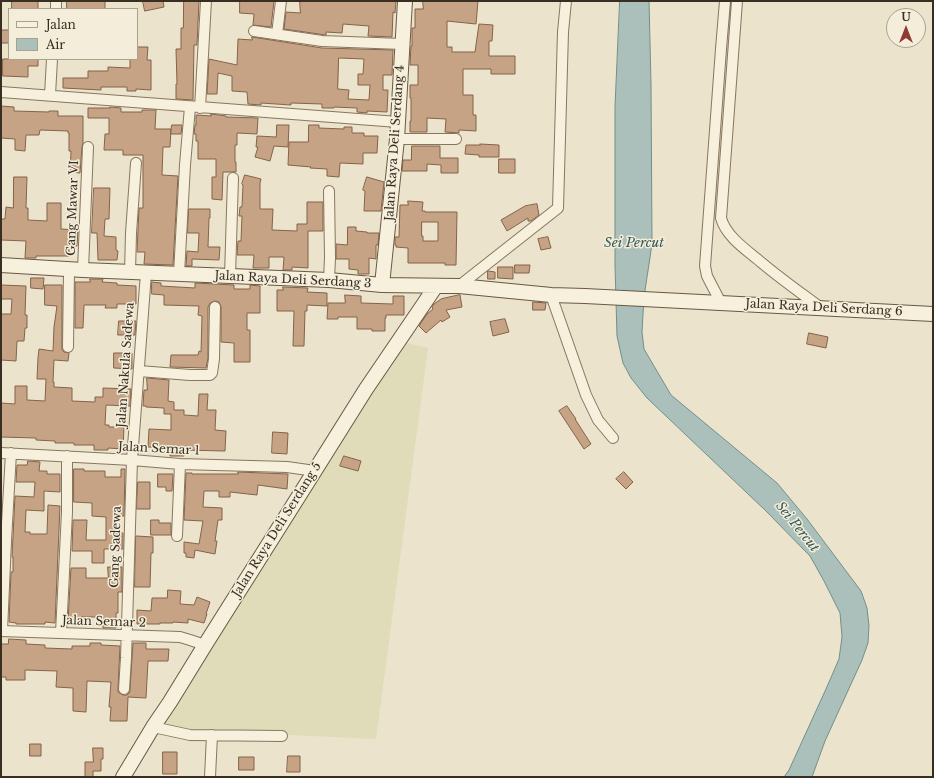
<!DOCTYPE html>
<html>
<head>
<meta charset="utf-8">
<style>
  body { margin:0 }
  #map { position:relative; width:934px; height:778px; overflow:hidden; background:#ebe3cb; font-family:"Libre Baskerville",serif }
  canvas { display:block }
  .frame { position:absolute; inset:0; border:2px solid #392e22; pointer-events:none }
  .legend { position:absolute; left:8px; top:8px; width:130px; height:52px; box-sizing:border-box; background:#f3edda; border:1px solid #a9a190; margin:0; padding:5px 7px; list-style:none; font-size:12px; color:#392e22 }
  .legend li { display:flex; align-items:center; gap:8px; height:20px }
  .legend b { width:20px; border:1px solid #a9a190 }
  .north { position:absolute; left:886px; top:8px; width:40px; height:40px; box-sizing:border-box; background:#f3edda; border:1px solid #a9a190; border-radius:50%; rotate:0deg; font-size:11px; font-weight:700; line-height:16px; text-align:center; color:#392e22 }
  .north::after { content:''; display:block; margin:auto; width:14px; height:18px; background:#903935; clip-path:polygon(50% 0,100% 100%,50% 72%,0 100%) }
</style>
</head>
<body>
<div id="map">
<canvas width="934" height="778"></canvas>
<div class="frame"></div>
<ul class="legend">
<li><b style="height:5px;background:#f6f0dd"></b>Jalan</li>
<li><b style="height:11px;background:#abc0bb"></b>Air</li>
</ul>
<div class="north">U</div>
</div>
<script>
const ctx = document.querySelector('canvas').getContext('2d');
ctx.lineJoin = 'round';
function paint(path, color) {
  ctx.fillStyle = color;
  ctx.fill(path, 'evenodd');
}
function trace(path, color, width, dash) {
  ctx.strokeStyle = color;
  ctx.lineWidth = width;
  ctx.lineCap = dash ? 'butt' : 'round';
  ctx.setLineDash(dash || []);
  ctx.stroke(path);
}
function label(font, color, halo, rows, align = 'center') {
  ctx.font = font + ' "Libre Baskerville",serif';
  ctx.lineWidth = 3;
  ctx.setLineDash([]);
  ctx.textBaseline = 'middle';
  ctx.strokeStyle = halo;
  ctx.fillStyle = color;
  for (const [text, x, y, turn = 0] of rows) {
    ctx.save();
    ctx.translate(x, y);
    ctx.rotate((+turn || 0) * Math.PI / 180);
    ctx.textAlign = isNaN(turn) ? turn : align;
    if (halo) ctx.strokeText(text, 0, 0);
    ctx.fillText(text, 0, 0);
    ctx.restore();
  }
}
paint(new Path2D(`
  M398 341 428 348 376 739 158 729Z`), '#e0dcb9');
const water = new Path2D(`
  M620 1H649L651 85 652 244 644 297 642 332 644 349 671 395 777 483 807 519 861 591 867 608 869 626 868 643 862 660 825 741 812 777H784L789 770 826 689 839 659 842 637 840 613 824 581 810 556 766 511 647 398 631 378 623 363 617 336 615 265V107Z`);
paint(water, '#abc0bb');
trace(water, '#728e89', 1);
const building = new Path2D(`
  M12 1H38V9H12Z
  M67 1H105V9H67Z
  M143 1H163L164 7 145 11Z
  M184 1H199L197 45H194L193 100 176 99V84H177L176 49H181V28H183Z
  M240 1H274L271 27 253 25 254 14 240 13Z
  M300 1H396L395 13 393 12 392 37 368 36 369 26 343 24 342 33 326 32V35L284 29 286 12 300 13Z
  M423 1H478L476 24 447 21V47H452V52H475L479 24 493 25 492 41H489V56H515V74H491V69H463V95H473V115H476V131L459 130V133L445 132 446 119 427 118V132H410V121H411V98H410V85H418V65H410L411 46H412V28H415V9H423Z
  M1 30H9V43H1Z
  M252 37 322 48 393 50 392 75H383V90H388L387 112 367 111V113L357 112V108L334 107V108H322V104L291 103V105L261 103V105L248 104 247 92 232 91V76L218 73 217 94H207L209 59 237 65 238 39 252 40ZM339 58 364 59 363 74H358V85H370L369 100 348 99 349 90 338 89Z
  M137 47H148L147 60H151V90L136 89V91H127V87H101V90L63 88V78H88V71H108V67L130 68V59H137Z
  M3 59H38V66H28V77L3 76Z
  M1 106 14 107V111L49 112V111H58V116H83V143L82 147 80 173 70 172 71 151H69V133H68V131L40 130 39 135H26L25 151 15 150V139L1 138Z
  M110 107 121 108V112H142V110H156L155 129H171L170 147H163L162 175 178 176 173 265 144 264 145 252H137L139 208H143V155H123V150H104L105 134H109V118H88V108H110Z
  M211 114 226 116V117L258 118 257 134 237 133V145H235V162H236V172H223L222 200 212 199V177H216V159H198V141H196V134H194L195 125H196V115L211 116Z
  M172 125H182L181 134H171Z
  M277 125H289L288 147 274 146 270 161 255 157 258 147H256L257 136 276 137Z
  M309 125H319V128L344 129V127H352V133H364V136H378L377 153H363V164L340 163 339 177 327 176V169L310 168 311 167 288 165 289 142H308Z
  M480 144 499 145V157H479V155L465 154 466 145H480Z
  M412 146H440V158H458V173H441V165L427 164V171H402L403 160H411Z
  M499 159H515V173H499Z
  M245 175 261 179 260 183V209H273L272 230 297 231V224H307V202H323V231H308V268L292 267V270H283L284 257H269V268H253L254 255H237L238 241H241L242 216H239L240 207H242L243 185 242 184Z
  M14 177H27L26 208H28V220L47 221V203H61V229L78 230 77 246H69V256H36V258H25L26 241 1 240V219H5L6 207 13 208Z
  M367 177 384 182 381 211H364L365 191 363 190Z
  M94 188H110L109 219H105L104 236 116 237V250L118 251 117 260H98L97 233H92Z
  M408 201 423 202 422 211H425V212H457L456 265H445V263H408V248L396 247V245H395V237H399L400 205H408ZM422 222H438V241H423V236H422Z
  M537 204 539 215 531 221H528V218L507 231 501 220 525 206Z
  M189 209H210V218H209L208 247H220L219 260 192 259V266H186L187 251 198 252 199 233H188Z
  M348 227H356V231L367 232V233H379L378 245H376V259L369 258V274H358V270L349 269V259H336V244L347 245Z
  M548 237 551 248 541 250 538 239Z
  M515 265H530L529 273H515Z
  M498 267H513V279L498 278Z
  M488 271 495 272V279H488Z
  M31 278H44L43 289 31 288Z
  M90 279H103L102 282 117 283V285L136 286V304H117V308H105L106 305H84L83 328H75V282H90Z
  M152 282 161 283V286L195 288V283L234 285V289H250V285L260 286V313H247V330H250V362H234V343L221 342V307L219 302 215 301 210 303 208 307V358L206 368 170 367 171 355H198L199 351 201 352 202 316 198 315 199 306 164 305V295L152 294Z
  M1 285 26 286 25 315H27V328H25L24 341H17L16 361 1 360V314H11L12 299H1Z
  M45 285H62V350L64 352 69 353 68 361 54 360 53 382H54V387L72 388V401L95 402V397H103V388L131 389 130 406 106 405 105 425H109V427H124L123 449 108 448V450H94V445H74V443H55V441L36 440V438L1 437V403L15 404V386H27V400L45 401 46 379H37L38 358 39 349 53 351 54 327 57 306 45 305Z
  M283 287 308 288 307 292 327 293V306L307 305V311H305L304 346H293L294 311H277V290H283Z
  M345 295 361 296V303L393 304V296H404V315H386V318H385V331H372V329H357V317H338V319H327L328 303H345Z
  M460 295 462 307 446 310 450 317 442 322 441 320 426 333 419 326 427 314 433 309 432 307 434 304 441 299Z
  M533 302 546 303 545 310H533Z
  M505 319 509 332 493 336 490 322Z
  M119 321H136L135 335H118Z
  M809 333 828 337 826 348 807 344Z
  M114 353H132V369L114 368Z
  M147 378 169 380 168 401 174 402V410H184V415L198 416 199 394H208L207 410H216L215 430 226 431 225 451 184 450V456H170V448L148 447 149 429 171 430V414H164V408L146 407V406H143L144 390H147Z
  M567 406 576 419H575L591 444 584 449 559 411Z
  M273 432 288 433 287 454 272 453Z
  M344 456 361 461 358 471 340 466Z
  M28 461 40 462 39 471H47V474H60V492L44 491V511L26 510 25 532H30V534H47L48 505 60 506 55 623 45 622V624H16V623L9 622 11 572H13V557H12L15 496 34 497 35 482H16L17 465H27Z
  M74 469H84V471H105V477H121V469H125L124 516H115V533H123V549H104V563H92V551H72L73 520H87L86 540H106V517L92 516V503L74 502Z
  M238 472 288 474 287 489 258 485 257 495 230 492V497H219V491H204L203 507 222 508V520H218L215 541H217L215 554 195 550 194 558 186 557V553H184V542L199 544 203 521 184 520 186 473H192V474H238Z
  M624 472 633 482 626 489 616 479Z
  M158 474H173L172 491H166V487H158Z
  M138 482H150V509H137Z
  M151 520H159V523H171V535H151Z
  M136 536 153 537V553H151L150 587H135Z
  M108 567H122V592H118V613H116V628H103V617H81V622L68 621 71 568H86V578H108Z
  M168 590 181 591 180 604 194 605 197 597 210 602 206 614H207L204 623 188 619V623L173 622V623H160V624H137V610L151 611 152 598H167Z
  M9 639 26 640V644L45 645V648L72 649V646H90V643H101V645L120 646 118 689V692L123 695H127L130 692V689L133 643H146V649H169L168 661H148L146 698 128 697 127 721H110L111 707H109L111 682 87 681 86 712 73 711V688L56 687 57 671 25 670V680H6V677H1V644H8Z
  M30 744H41V756H30Z
  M93 748H103V759H101V771H93V777H85V762H93Z
  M163 752H177V774H163Z
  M288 756H300V772H287Z
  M239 757H254V770H239Z`);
paint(building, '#c6a384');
trace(building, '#846348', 1);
const street = new Path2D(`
  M737 1 721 218C726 237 748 251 762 263 781 279 801 293 821 308
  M56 9V1
  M254 31 322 41 402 44
  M277 34 281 1
  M1 92 398 122
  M50 95 52 59
  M200 108 206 1
  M397 139H456
  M83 270 88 147
  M130 272 131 233 136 163
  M179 274 185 165 190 107
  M230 276 233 178
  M329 280 330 258 329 191
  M459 286 558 208 563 32 566 1
  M551 295 586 395 598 420 613 438
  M721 303 707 276 705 266 721 49 725 1
  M68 347 69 270
  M139 371 190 375H210L212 373 214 359 215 307
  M1 453 132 460 180 464 287 467 308 470 314 472
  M177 536 180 464
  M1 631 180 637 190 640 205 645
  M2 631 6 541 11 453
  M61 633 67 512V456
  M124 689 126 658 132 460 146 273
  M153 727 190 735 282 736
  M210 777 212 735`);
const secondary = new Path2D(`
  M1 265 83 270 329 280 382 285 459 286 551 295 585 296 933 314
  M382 285 397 139 405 1
  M123 777 153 727 170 702 205 645 314 472 366 389 436 286`);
trace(street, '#877760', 12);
trace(secondary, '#695843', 16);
trace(street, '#f6f0dd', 10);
trace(secondary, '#f6f0dd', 14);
label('12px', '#392e22', '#f3edda', [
  ["Jalan Raya Deli Serdang 4",395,143,-86],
  ["Gang Mawar VI",73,208,-88],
  ["Jalan Raya Deli Serdang 3",293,280,3],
  ["Jalan Raya Deli Serdang 6",824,308,3],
  ["Jalan Nakula Sadewa",126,365,-86],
  ["Jalan Semar 1",159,449,3],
  ["Jalan Raya Deli Serdang 5",277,530,-58],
  ["Gang Sadewa",116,547,-88],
  ["Jalan Semar 2",104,622,2]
]);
label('italic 13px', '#335756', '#f3edda', [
  ["Sei Percut",634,243],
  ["Sei Percut",797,527,51]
]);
</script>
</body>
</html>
